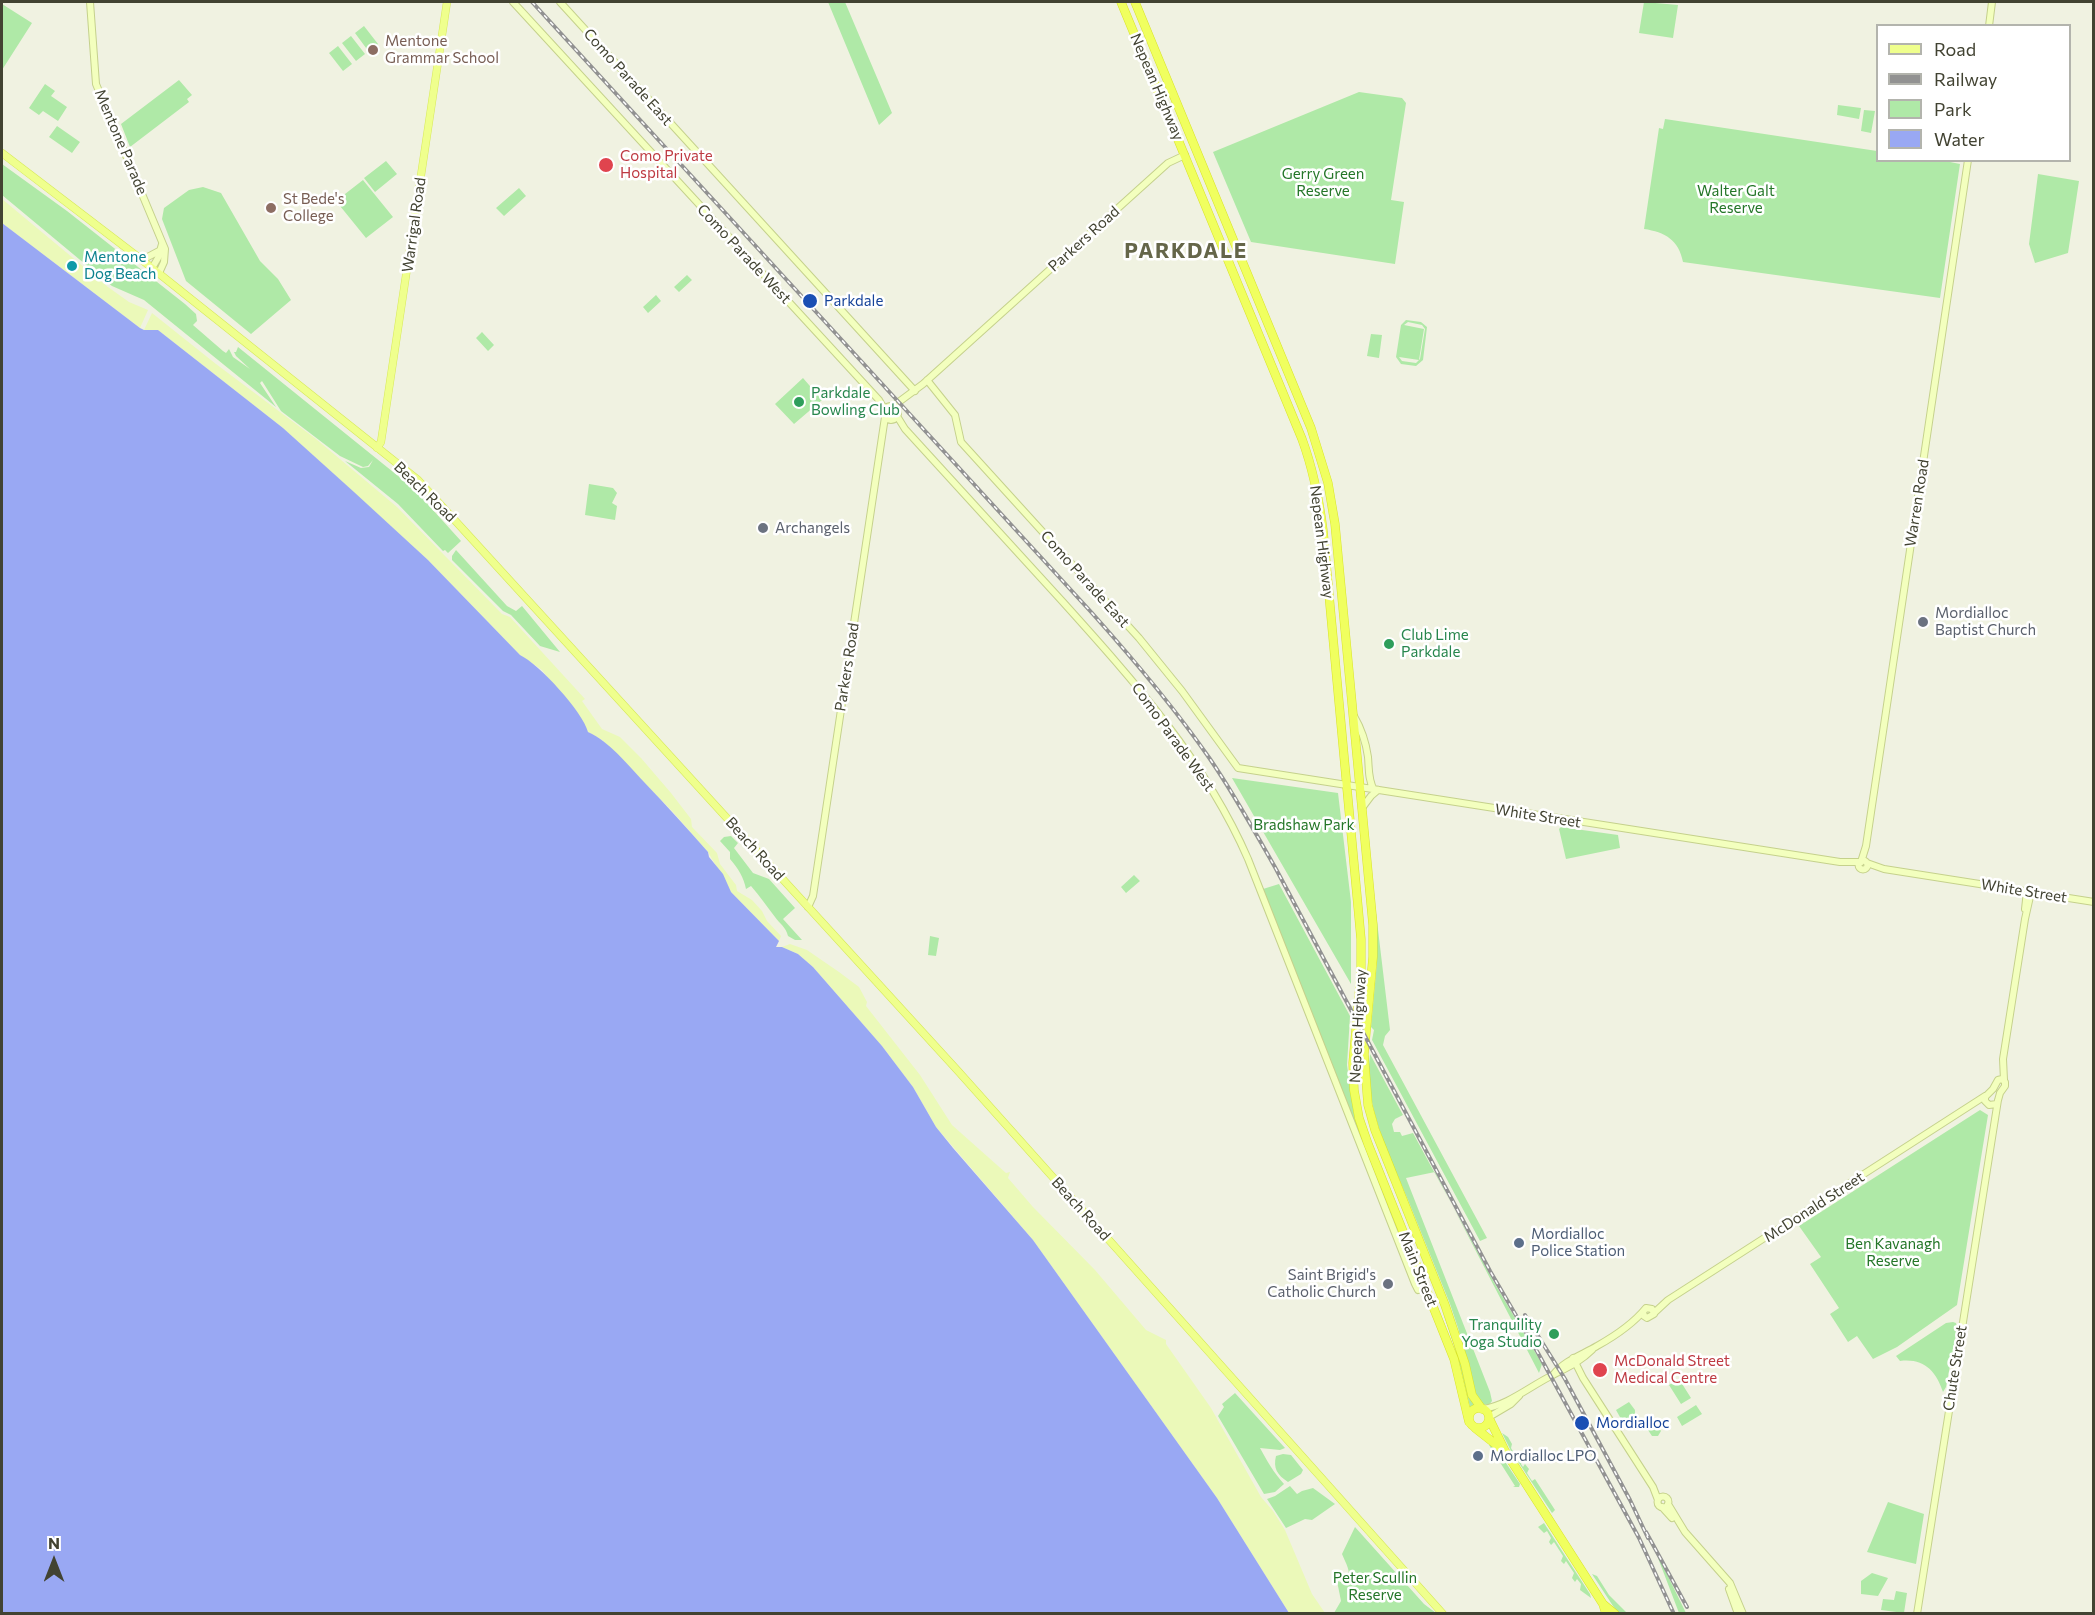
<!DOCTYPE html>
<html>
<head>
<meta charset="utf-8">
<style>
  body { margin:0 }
  #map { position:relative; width:2095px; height:1615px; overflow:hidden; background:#f0f2e1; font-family:Commissioner,sans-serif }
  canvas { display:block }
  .frame { position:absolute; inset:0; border:3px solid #424332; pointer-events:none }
  .legend { position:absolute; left:1876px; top:24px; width:195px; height:138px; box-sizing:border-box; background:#fff; border:2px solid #b3b4ad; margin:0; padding:8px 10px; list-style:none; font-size:18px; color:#424332 }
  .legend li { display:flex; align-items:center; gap:12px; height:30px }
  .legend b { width:30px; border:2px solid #b3b4ad }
  .north { position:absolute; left:24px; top:1531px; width:60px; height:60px; -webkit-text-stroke:4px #fff; paint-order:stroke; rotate:0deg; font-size:16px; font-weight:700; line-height:24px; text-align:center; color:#424332 }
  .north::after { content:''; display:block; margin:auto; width:21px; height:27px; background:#424332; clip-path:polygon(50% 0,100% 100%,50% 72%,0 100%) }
</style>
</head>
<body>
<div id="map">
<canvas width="2095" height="1615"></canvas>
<div class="frame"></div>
<ul class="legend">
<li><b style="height:8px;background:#efff8d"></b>Road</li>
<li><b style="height:8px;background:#929292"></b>Railway</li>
<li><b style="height:16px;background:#afe9a7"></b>Park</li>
<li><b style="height:16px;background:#99a8f3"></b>Water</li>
</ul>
<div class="north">N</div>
</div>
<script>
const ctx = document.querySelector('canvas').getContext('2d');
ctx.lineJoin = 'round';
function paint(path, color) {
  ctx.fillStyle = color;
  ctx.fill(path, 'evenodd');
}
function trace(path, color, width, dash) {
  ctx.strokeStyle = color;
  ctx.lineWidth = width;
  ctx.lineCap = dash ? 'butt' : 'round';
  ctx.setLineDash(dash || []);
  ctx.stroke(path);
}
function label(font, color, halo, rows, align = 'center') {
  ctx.font = font + ' Commissioner,sans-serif';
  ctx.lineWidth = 5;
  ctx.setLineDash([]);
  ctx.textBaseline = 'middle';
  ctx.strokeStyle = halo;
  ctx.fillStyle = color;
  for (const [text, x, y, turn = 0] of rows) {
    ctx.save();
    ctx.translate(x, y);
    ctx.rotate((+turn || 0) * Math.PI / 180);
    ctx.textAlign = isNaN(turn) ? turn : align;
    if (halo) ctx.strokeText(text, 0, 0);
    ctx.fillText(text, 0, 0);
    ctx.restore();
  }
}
paint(new Path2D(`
  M828 2H845L892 113 879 125Z
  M1644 2 1678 5 1673 38 1639 33Z
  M2 4 32 23 2 70Z
  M364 26 378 44 369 52 355 33Z
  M351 36 365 54 356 61 342 43Z
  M338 46 352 64 343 71 329 53Z
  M179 80 192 95 187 99 189 102 130 147 121 124Z
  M45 84 55 91 51 96 67 107 58 121 43 111 39 115 29 108Z
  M1359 92 1402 98 1406 103 1391 200 1404 202 1395 264 1251 242 1213 152Z
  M1838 105 1861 108 1859 119 1837 115Z
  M1864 110 1875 111 1871 133 1861 131Z
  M1665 119 1877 151 1878 160H1940L1960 164 1940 298 1683 262C1679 240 1665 232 1644 229L1659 128 1663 129Z
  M57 126 80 142 72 153 49 137Z
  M386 161 397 174 375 192 364 178Z
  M2 164 67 211 185 304 196 314 197 321 193 325 223 351 226 353 229 349 233 357 250 369 236 356 234 352H236L238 347 413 488 461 541 448 553 445 550 443 551 398 504 345 461 361 468 369 467 373 460 368 466 363 467 340 456 281 411 262 381 260 383 276 407 144 300 112 286 103 279 2 195Z
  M2038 174 2079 181 2068 253 2035 263 2029 244Z
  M363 180 393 217 366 238 336 201Z
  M203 187 221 193 260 261 278 279 291 300 251 334 186 281 162 219 164 208 189 190Z
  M519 188 526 196 504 216 496 208Z
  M687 275 692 280 679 292 674 287Z
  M656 295 661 301 648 313 643 307Z
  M1406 320 1421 322 1427 327 1423 360 1416 366 1401 364 1396 357 1401 325ZM1408 322 1422 325 1425 329 1420 359 1416 363 1402 361 1399 357 1419 360 1424 329 1404 325Z
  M482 332 494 345 488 351 476 338Z
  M1371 334 1382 335 1379 358 1367 356Z
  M803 378 822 400 794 424 775 404Z
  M589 484 613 488 617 493 612 503 617 506 615 520 585 515Z
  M456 550 507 606 516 611 522 606 560 652 540 646 511 615 503 611 452 560V556Z
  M1232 778 1338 793 1351 902V984Z
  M1561 827 1618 835 1620 848 1566 859 1559 829Z
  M731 836 738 843 734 848 753 873 769 879 795 908 783 919 802 940H795L788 936C786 927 780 924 775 917 767 907 760 896 751 886L746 889C744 878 738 868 730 859V852L720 841 724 837Z
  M1134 875 1140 881 1126 893 1121 887Z
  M1279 884 1350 1016 1347 1065 1354 1113 1360 1131H1358L1263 889Z
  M1376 913 1390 1030 1385 1036 1383 1045 1487 1238 1480 1241 1372 1040 1374 1030 1371 1027 1377 962Z
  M930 936 939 938 936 956 928 955Z
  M1370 1054 1403 1115 1395 1119 1392 1124 1394 1132H1400L1402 1136 1413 1133 1495 1284 1542 1364 1539 1373 1435 1172 1406 1178 1490 1392 1492 1401 1489 1405 1482 1404 1475 1392 1458 1328 1450 1304C1436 1269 1422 1235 1408 1200 1389 1154 1363 1105 1370 1054Z
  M1980 1110 1988 1115 1957 1305 1897 1347 1873 1359 1857 1336 1848 1342 1830 1314 1839 1308 1810 1264 1821 1257 1799 1226Z
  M1442 1310 1457 1348 1475 1405 1470 1407 1457 1354Z
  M1953 1322 1956 1323 1957 1329 1946 1387 1943 1392C1936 1371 1924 1358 1900 1361L1896 1356 1946 1323Z
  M1679 1379 1691 1398 1681 1404 1669 1385Z
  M1235 1393 1285 1448 1280 1450 1260 1448C1267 1461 1274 1473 1284 1484L1275 1492 1264 1494 1218 1416 1224 1407 1222 1404Z
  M1629 1402 1635 1410V1421L1625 1426 1616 1410Z
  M1696 1405 1702 1414 1682 1426 1677 1417Z
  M1651 1417 1661 1431 1658 1436H1652L1644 1424 1645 1420Z
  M1502 1433 1508 1437 1512 1444 1511 1448 1517 1458 1520 1455 1523 1460 1521 1464 1523 1467 1525 1464 1529 1469 1527 1473 1532 1481 1535 1479 1555 1510 1552 1513 1511 1451Z
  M1491 1444 1500 1454 1520 1484 1519 1487H1513L1515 1486 1489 1445Z
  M1283 1454 1291 1455 1303 1470 1301 1474 1288 1482C1277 1475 1273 1468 1276 1456Z
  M1290 1486 1297 1494 1302 1491 1313 1488 1335 1504 1312 1520 1305 1519 1286 1528 1267 1499 1275 1496Z
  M1888 1502 1924 1514 1916 1564 1867 1552Z
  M1544 1523 1590 1594 1591 1598 1580 1590 1581 1584 1577 1579 1575 1582 1572 1578 1574 1573 1566 1561 1564 1564 1561 1561 1563 1556 1554 1542 1551 1545 1549 1542 1551 1538 1547 1531 1544 1533 1538 1527Z
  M1355 1527 1424 1604 1436 1613H1334L1341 1601 1337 1581 1341 1582 1348 1581C1351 1570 1346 1564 1342 1554Z
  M1658 1558H1659L1686 1613H1679Z
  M1872 1573 1888 1578 1878 1596 1861 1594V1581Z
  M1592 1574 1597 1576 1609 1595 1627 1613H1620L1615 1609Z
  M1896 1591 1907 1593 1904 1613 1881 1610 1883 1599 1894 1600Z`), '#afe9a7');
paint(new Path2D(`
  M2 199 108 287 129 302 148 310 140 328 2 223Z
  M152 313 216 364 316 439 397 507 502 614 510 617 585 699 582 701 602 729 620 737 641 758 671 793 691 819 692 827 717 853 720 864 736 885 737 891 752 900 762 911 767 921 781 936 779 941 731 892 708 852 672 811 602 740 588 732 542 670 520 655 428 560 283 428 158 330H144Z
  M790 944 807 950 839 972 859 987 867 1002 866 1006 920 1075 952 1125 1006 1173 1010 1172 1008 1178 1033 1207 1095 1270 1146 1330 1166 1340V1344L1211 1408 1261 1497 1273 1511 1285 1530 1312 1594 1325 1613H1289L1217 1498 1033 1240 936 1127 913 1087 882 1046 813 967 798 954 782 947Z`), '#ebf9b9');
paint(new Path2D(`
  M2 223 140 328 144 330H158L283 428 354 492 428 560 520 655C539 664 583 712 588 732 610 742 627 764 644 782 666 805 687 828 708 852L709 857 723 874 731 892 779 941 776 947H782L798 954 813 967 882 1046 913 1087 936 1127 953 1148 1033 1240 1217 1498 1289 1613H2Z`), '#99a8f3');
const secondary = new Path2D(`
  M90 2 96 84 165 249 164 262 159 273
  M513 2 879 400 885 410
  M560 2 915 391
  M1989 26 1992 2
  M142 260 159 251
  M152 268 158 258 162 244
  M927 380 955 415 961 442 1139 638 1182 691 1238 768 1840 862H1860
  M884 413a7 7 0 1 1 14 0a7 7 0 1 1-14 0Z
  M892 407 923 384 1168 163 1185 155
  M897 416 905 429C957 486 1009 543 1062 601 1133 680 1205 760 1248 859L1415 1284 1418 1290 1425 1287
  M1354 716C1361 728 1366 743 1368 757 1369 768 1368 780 1374 790
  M1362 808 1371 796 1378 790
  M1858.5 865a4.5 4.5 0 1 1 9 0a4.5 4.5 0 1 1-9 0Z
  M1861 862 1866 846 1968 160
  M1867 863 1884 869 2094 902
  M808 907 813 896 885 417
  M2025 909 2027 891
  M2002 1079 2005 1082V1086L2000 1093 1997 1104 1989 1105 1985 1101V1097L1993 1089 1998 1080Z
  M2004 1080 2003 1059 2025 919 2031 892
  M1654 1313 1668 1300 1985 1096
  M1573 1358 1583 1378 1653 1487 1658 1500
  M1553 1375C1565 1360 1582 1355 1597 1346 1615 1336 1633 1324 1646 1308L1652 1309 1654 1314 1647 1318 1644 1316 1643 1312
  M1483 1409C1508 1405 1529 1387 1551 1376 1566 1368 1580 1362 1592 1350
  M1489 1417 1511 1404 1519 1396
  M1657.5 1502a5.5 5.5 0 1 1 11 0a5.5 5.5 0 1 1-11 0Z
  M1668 1504 1685 1532 1730 1583 1743 1614
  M1662 1507 1672 1518
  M1729 1589 1738 1614
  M1917 1614 1998 1100`);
const primary = new Path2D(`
  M2 153 142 260 418 480 958 1071 1443 1614
  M377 448 381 442 447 2`);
const highway = new Path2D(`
  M1121 2 1302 439C1313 469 1319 499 1323 530L1361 939V973L1353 1063 1354 1090 1359 1118 1368 1144 1454 1359 1469 1422
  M1135 2 1311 428 1328 483 1335 524 1373 925V957L1364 1054 1368 1105 1375 1130 1445 1305 1465 1364 1472 1395 1482 1409
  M1469 1418a10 10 0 1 1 20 0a10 10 0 1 1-20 0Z
  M1489 1418 1505 1451 1603 1604 1606 1614
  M1475 1428 1503 1450
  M1603 1604 1615 1614`);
trace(secondary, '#c5d18c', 8);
trace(primary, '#d6e859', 8);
trace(highway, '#d8e329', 9);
trace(secondary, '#f3ffbe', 6);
trace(primary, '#efff8d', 7);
trace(highway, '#f0ff5f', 8);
const rail = new Path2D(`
  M532 2 1092 613C1134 660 1174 707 1210 759 1234 794 1255 832 1276 869L1490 1271 1538 1353 1639 1538 1674 1614
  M1525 1315 1565 1379 1630 1500 1648 1538
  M1646 1532 1687 1607`);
trace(rail, '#929292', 4);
trace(rail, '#fff', 1.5, [4.5]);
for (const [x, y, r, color] of [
  [373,50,6,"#8d6e63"],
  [606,165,8,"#e0444e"],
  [271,208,6,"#8d6e63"],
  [72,266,6,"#0f9aa8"],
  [810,301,8,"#1a4fb4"],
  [799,402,6,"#2e9e5b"],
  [763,528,6,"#6b7280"],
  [1923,622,6,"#6b7280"],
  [1389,644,6,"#2e9e5b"],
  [1519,1243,6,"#5c6f8a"],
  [1388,1284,6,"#6b7280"],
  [1554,1334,6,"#2e9e5b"],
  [1600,1370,8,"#e0444e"],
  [1582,1423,8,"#1a4fb4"],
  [1478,1456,6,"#5c6f8a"]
]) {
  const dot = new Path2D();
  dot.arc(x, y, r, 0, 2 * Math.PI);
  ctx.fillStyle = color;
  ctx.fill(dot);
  trace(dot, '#fff', 2);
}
label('15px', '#785e54', '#fff', [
  ["Mentone",385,41],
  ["Grammar School",385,58],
  ["St Bede's",283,199],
  ["College",283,216]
], 'left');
label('15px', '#424332', '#fff', [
  ["Como Parade East",628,77,48],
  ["Nepean Highway",1157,87,67],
  ["Mentone Parade",121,142,67],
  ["Warrigal Road",414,225,-82],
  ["Parkers Road",1084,239,-42],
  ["Como Parade West",744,254,47],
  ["Beach Road",425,492,44],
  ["Warren Road",1917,503,-81],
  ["Nepean Highway",1322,542,83],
  ["Como Parade East",1085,579,48],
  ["Parkers Road",847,667,-81],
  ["Como Parade West",1173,737,54],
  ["White Street",1538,816,9],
  ["Beach Road",755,849,48],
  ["White Street",2024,891,9],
  ["Nepean Highway",1358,1026,-87],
  ["McDonald Street",1814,1207,-33],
  ["Beach Road",1081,1209,48],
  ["Main Street",1418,1269,68],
  ["Chute Street",1955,1368,-81]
]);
label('15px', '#be3a42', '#fff', [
  ["Como Private",620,156],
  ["Hospital",620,173],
  ["McDonald Street",1614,1361],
  ["Medical Centre",1614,1378]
], 'left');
label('15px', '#247628', '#fff', [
  ["Gerry Green",1323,174],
  ["Reserve",1323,191],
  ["Walter Galt",1736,191],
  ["Reserve",1736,208],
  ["Bradshaw Park",1304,825],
  ["Ben Kavanagh",1893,1244],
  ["Reserve",1893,1261],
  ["Peter Scullin",1375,1578],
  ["Reserve",1375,1595]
]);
label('15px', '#0d838f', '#fff', [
  ["Mentone",84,257],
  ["Dog Beach",84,274]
], 'left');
label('15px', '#164399', '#fff', [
  ["Parkdale",824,301],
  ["Mordialloc",1596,1423]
], 'left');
label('15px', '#27864d', '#fff', [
  ["Parkdale",811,393],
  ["Bowling Club",811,410],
  ["Club Lime",1401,635],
  ["Parkdale",1401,652],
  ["Tranquility",1542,1325,"right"],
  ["Yoga Studio",1542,1342,"right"]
], 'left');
label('15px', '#5b616d', '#fff', [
  ["Archangels",775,528],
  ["Mordialloc",1935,613],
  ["Baptist Church",1935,630],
  ["Saint Brigid's",1376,1275,"right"],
  ["Catholic Church",1376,1292,"right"]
], 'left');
label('15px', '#4e5e75', '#fff', [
  ["Mordialloc",1531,1234],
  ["Police Station",1531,1251],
  ["Mordialloc LPO",1490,1456]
], 'left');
ctx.letterSpacing = '1.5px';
label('bold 21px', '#656649', '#fff', [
  ["PARKDALE",1186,251]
]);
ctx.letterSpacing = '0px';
</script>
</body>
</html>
